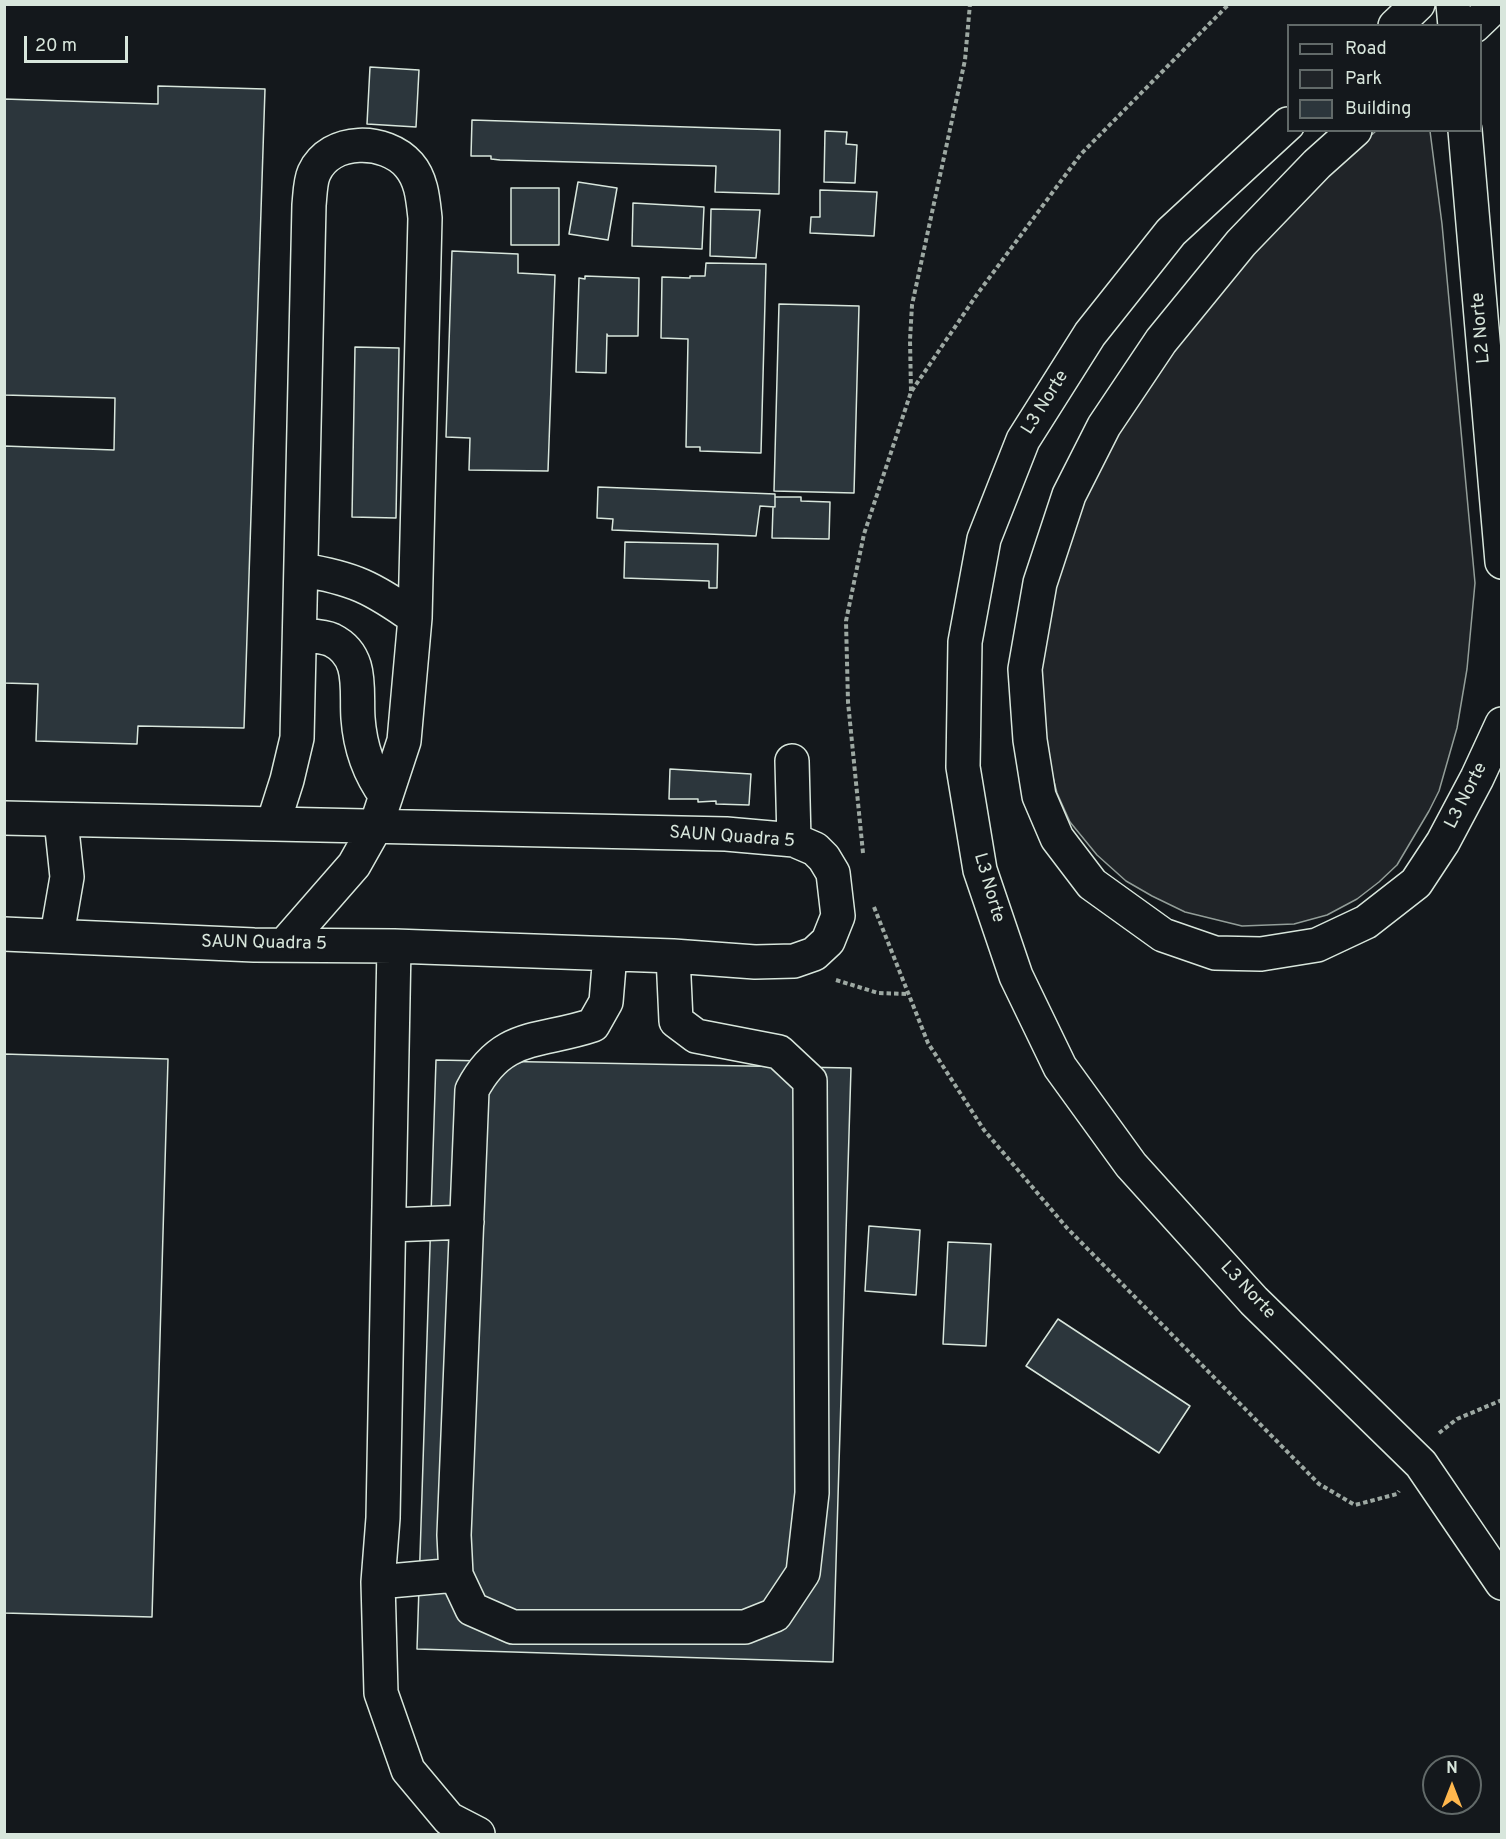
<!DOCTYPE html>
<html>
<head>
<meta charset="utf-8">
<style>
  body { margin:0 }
  #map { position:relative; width:1506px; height:1839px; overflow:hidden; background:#14181c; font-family:Overpass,sans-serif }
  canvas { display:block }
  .frame { position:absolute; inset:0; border:6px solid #d8e6dc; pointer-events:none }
  .legend { position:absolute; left:1287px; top:24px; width:195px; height:108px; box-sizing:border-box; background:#14181c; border:2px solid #626a69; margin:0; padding:8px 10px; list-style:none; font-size:18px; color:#d8e6dc }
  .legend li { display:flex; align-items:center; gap:12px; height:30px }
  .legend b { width:30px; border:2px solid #626a69 }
  .north { position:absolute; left:1422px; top:1755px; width:60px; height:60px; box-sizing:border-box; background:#14181c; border:2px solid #626a69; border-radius:50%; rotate:0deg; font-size:16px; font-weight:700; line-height:24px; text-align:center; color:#d8e6dc }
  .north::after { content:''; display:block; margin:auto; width:21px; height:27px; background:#ffb74d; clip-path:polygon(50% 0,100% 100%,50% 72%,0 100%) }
  .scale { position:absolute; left:24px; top:36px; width:104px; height:27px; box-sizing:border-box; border:3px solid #d8e6dc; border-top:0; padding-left:8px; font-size:18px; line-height:21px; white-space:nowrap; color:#d8e6dc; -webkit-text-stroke:4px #14181c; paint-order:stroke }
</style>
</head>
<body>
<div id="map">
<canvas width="1506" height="1839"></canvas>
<div class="frame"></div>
<ul class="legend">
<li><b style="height:8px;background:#14181c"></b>Road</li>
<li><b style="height:16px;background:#202428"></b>Park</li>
<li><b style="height:16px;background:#2c363c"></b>Building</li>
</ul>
<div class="north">N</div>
<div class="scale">20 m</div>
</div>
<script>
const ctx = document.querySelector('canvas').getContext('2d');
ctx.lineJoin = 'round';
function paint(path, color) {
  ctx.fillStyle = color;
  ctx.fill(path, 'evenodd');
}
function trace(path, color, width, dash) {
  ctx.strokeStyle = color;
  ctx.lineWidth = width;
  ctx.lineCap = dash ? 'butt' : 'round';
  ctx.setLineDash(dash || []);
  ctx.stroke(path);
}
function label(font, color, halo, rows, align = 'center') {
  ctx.font = font + ' Overpass,sans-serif';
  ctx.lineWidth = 4.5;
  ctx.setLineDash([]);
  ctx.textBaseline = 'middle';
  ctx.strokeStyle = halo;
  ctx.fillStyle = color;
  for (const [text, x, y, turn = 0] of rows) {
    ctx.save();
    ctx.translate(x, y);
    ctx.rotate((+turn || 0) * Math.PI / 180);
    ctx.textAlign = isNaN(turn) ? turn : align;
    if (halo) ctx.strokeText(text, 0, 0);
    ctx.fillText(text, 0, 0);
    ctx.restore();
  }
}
const green = new Path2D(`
  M1376 131H1430L1442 224 1475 583 1467 669 1457 728 1439 791 1429 811 1397 865 1379 882 1357 899 1327 915 1294 924 1242 926 1185 912 1152 896 1126 881 1097 855 1070 822 1057 793 1045 746 1039 692 1053 568 1119 417 1274 222Z`);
paint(green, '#202428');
trace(green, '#939e99', 1.5);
const building = new Path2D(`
  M370 67 419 70 416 127 367 124Z
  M158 86 265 89 244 728 138 726 137 744 36 741 38 684 4 683V446L114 450 115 398 4 395V99L158 104Z
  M472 120 780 130 779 194 715 192 716 166 500 160 491 159V156H471Z
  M825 131 847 132 846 144 857 145 855 183 824 182Z
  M578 182 617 188 608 240 569 234Z
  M511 188H559V245H511Z
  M820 190 877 192 874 236 810 233 811 217H820Z
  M633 203 704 207 702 249 632 246Z
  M711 209 760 210 756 258 710 256Z
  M452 251 518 254V273L555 275 548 471 469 470 470 438 446 437Z
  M706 263 766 264 761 453 700 451V447H686L688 339 661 338 662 277 690 278V276H705Z
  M585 276 639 278 638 336H608L607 334 606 373 576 372 579 278 585 279Z
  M779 304 859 306 854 493 774 491Z
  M355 347 399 348 396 518 352 517Z
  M598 487 775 494V507L760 506 756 536 612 530 613 519 597 518Z
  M775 497H801V501L830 502 829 539 772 538 773 507H775Z
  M625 542 718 544 717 588H709V581L624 578Z
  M670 769 751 774 749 805 716 804V801L698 802V799H669Z
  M4 1054 168 1059 152 1617 4 1613Z
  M436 1060 851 1068 833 1662 417 1649Z
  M869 1226 920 1230 916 1295 865 1291Z
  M948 1242 991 1244 986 1346 943 1344Z
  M1058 1319 1190 1406 1159 1453 1026 1366Z`);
paint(building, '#2c363c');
trace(building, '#d8e6dc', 1.5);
const minor = new Path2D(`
  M302 570C353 578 373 588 415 618
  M300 635C310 636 323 636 332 640 364 656 356 690 358 718 360 747 369 773 386 796
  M792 761 794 840
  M4 818 726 834 794 840 815 849 824 858 833 873 838 916 828 941 814 954 794 961 755 962 673 956 394 946 254 945 4 934
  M273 824 287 780 297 738 309 205C310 196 310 182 314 173 330 137 386 138 409 165 422 180 423 200 425 218L415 618 404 741 376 826 354 865 285 944
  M57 935 67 877 61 820
  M394 946 383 1518 378 1582 381 1693 408 1770 449 1819 478 1834
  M610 954 606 1002 593 1025C540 1043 502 1032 472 1090L454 1535 456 1575 472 1609 513 1627H745L775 1615 803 1573 812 1493 810 1081 779 1052 696 1036 676 1021 673 956
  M390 1225 467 1222
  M378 1582 456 1575`);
const major = new Path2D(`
  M1453 4 1455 26
  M1395 26 1418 4
  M1474 26 1497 4
  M1288 124 1171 232 1090 334 1023 440 984 539 965 642 963 767 980 870 1016 976 1060 1067 1131 1165 1254 1301 1421 1464 1502 1583
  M1355 130 1317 164 1241 243 1161 341 1104 426 1069 495 1040 583 1025 669 1030 740 1039 796 1057 838 1092 884 1163 935 1215 953 1261 954 1317 945 1366 922 1416 883 1443 842 1477 778 1502 724
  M1465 130 1502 562`);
trace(minor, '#d8e6dc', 36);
trace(major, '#d8e6dc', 36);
trace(new Path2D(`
  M911 391 910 340 912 305 965 60 970 4
  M863 853 848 702 846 621 864 534 911 392 978 293 1081 154 1229 4
  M874 907 928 1043 984 1130 1067 1228 1319 1484 1355 1505 1397 1494 1399 1491
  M836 980 878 993 908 994
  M1439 1433 1457 1419 1502 1400`), '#9da8a2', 4, [4.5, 3]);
trace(minor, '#14181c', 33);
trace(major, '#14181c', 33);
label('18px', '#d8e6dc', '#14181c', [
  ["L2 Norte",1482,328,-95],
  ["L3 Norte",1046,403,-58],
  ["L3 Norte",1467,796,-63],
  ["SAUN Quadra 5",732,838,4],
  ["L3 Norte",988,888,74],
  ["SAUN Quadra 5",264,944,1],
  ["L3 Norte",1247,1291,47]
]);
</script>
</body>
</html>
